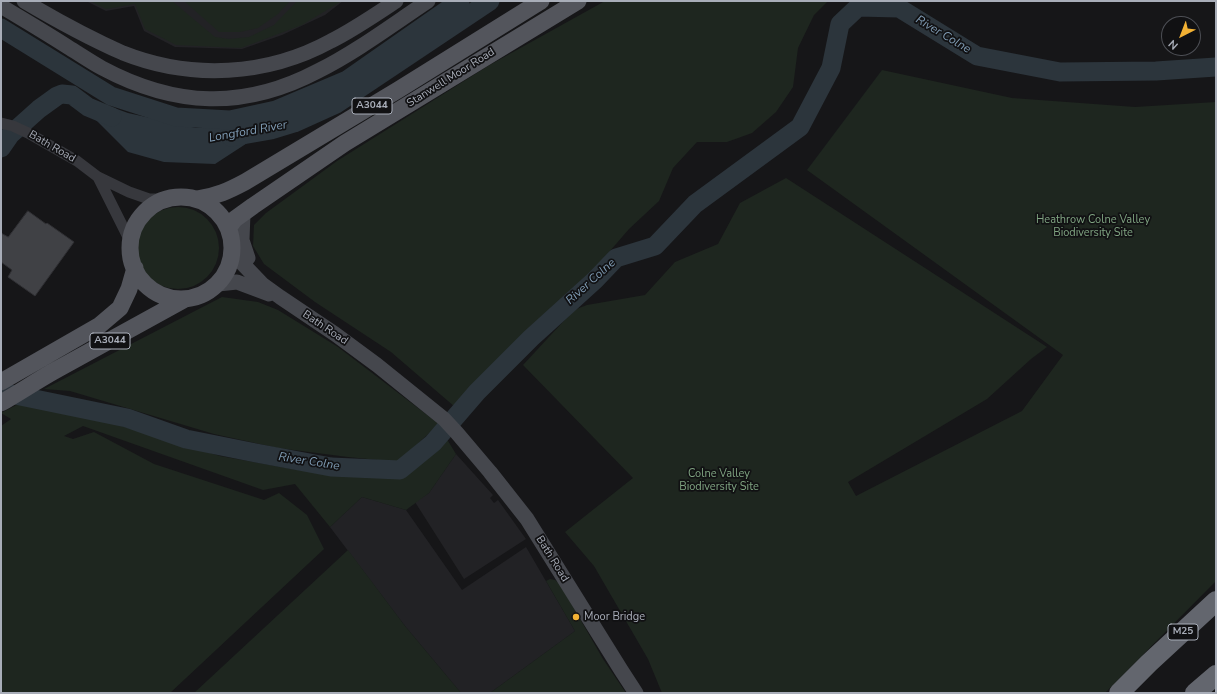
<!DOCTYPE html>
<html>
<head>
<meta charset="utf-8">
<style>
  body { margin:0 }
  #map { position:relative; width:1217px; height:694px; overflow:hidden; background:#161618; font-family:"Nunito Sans",sans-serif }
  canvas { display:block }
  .frame { position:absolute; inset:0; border:2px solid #a8adb8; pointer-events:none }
  .north { position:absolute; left:1161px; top:16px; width:40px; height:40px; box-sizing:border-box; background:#111113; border:1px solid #4d4f55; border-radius:50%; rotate:222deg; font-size:11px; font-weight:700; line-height:16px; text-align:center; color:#a8adb8 }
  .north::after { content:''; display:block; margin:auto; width:14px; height:18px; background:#f2b134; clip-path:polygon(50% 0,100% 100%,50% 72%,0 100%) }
</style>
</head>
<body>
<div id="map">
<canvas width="1217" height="694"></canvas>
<div class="frame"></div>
<div class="north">N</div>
</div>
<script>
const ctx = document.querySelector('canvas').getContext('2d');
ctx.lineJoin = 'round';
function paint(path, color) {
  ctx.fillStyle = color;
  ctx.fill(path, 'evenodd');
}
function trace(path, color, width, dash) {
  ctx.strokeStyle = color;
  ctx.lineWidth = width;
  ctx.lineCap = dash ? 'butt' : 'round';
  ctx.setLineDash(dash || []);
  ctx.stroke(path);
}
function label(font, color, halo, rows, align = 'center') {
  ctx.font = font + ' "Nunito Sans",sans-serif';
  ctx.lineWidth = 3.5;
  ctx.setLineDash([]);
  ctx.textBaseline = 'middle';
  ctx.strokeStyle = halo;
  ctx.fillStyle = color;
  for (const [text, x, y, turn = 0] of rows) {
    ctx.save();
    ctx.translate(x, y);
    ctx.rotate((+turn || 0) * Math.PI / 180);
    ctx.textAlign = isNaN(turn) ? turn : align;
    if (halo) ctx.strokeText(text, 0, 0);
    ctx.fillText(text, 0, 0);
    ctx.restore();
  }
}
paint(new Path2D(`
  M86 1H343L325 15 282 35 242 49 175 47 144 31 134 6 106 11Z
  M456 454 493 495 490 498 494 503 498 500 526 539 464 579 415 502 429 493Z
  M362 497 406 510 462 590 526 547 575 631 490 693H461L405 626 330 527Z`), '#222225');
paint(new Path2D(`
  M90 1H172L215 37 229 39 249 37 274 25 297 1H342L302 25 241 48 176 45 145 29 135 4 106 9Z
  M184 1H290L278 14 258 28 240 32H219Z
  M605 1H828L814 15 798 48 793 87 776 112 752 133 727 142H697L673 168 659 201 629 229 584 281 580 280 583 284 525 332 455 407 391 352 315 302 264 264 253 246 254 225 266 213 337 161 488 66Z
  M882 70 1012 98 1135 107 1216 102V581L1105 693H662L648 659 594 566 565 532 633 478 523 365 574 310 587 305 645 295 675 262 718 244 740 203 786 178 1047 347 1031 359 987 399 848 482 856 496 1022 411 1063 355 807 170Z
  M137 248a41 41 0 1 1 82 0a41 41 0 1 1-82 0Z
  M222 297 258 302 278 310 338 347 439 424 398 462 348 457 278 448 214 434 70 391 44 389Z
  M30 398 220 456 298 470 376 477 404 478 445 436 456 454 429 493 406 510 362 497 330 527 295 484 263 490 83 426 64 436 73 439 94 432 154 464 264 500 279 493 307 515 324 549 170 693H1V426L11 419 1 413Z
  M348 550 405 626 461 693H194Z
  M550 579 555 580 560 584 603 659 626 693H490L575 631 546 581Z`), '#1e261f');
paint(new Path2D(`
  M92 100 128 113 196 128 255 125 258 136 215 164 164 162 128 152 86 110Z`), '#2c353c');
trace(new Path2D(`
  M1 28 111 96 176 117 230 120 276 110 347 80 460 1
  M231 137 271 130 294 123 336 104 490 1
  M1 148 10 135 39 109 57 96 62 94 72 95 88 107 112 117
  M1 392 127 418 186 439 256 453 331 467 400 470 433 443 477 392 531 338 595 280 616 258 655 246 695 204 800 127 831 68 840 24 858 7 899 8 977 56 1060 72 1156 71 1216 67`), '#2c353c', 19);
const building = new Path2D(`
  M28 211 46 224 47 223 74 242 35 296 8 277 12 270 1 262V233L8 237Z`);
paint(building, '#404145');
trace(building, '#303034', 1);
trace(new Path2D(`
  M1 123 13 126 28 133 77 161 98 177 129 192 149 199H165
  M98 177 129 239`), '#37383d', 11);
trace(new Path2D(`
  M24 1C56 20 89 38 123 53 191 80 267 76 331 41 353 30 375 15 396 1
  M1 6C24 20 48 34 71 49 81 55 91 62 102 68 175 107 244 110 318 71 356 52 392 25 428 1
  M243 213 242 240 248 258
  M233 246 241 262 262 284 280 297 335 334 377 365 444 419 457 433 490 472 527 519 621 670 636 693
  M218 284 237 282 269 294`), '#45474d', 15);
trace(new Path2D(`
  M130 248a51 51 0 1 1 102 0a51 51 0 1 1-102 0Z
  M198 199C217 196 228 191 245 182L398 90 541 1
  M229 227 235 219 253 206 345 143 578 1
  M1 382 100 325 120 308 129 289 135 268
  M1 403C20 392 38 380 56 370 99 346 142 323 185 299`), '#53555c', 17);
trace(new Path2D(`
  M1119 693 1149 663 1216 601
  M1195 693 1216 675`), '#63666e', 20);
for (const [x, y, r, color] of [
  [576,617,4,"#f2b134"]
]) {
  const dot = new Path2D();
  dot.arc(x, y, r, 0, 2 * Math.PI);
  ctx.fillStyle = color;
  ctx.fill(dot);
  trace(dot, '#111113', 1.5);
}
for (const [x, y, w] of [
  [372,106,40],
  [110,341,40],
  [1183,632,30]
]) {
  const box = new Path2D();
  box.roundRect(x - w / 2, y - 8, w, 16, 3);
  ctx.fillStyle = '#111113';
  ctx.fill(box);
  trace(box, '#a8adb8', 1);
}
label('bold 10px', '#a8adb8', null, [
  ["A3044",372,106],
  ["A3044",110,341],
  ["M25",1183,632]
]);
label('11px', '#a8adb8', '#111113', [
  ["Stanwell Moor Road",451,78,-32],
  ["Bath Road",52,147,30],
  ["Bath Road",325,328,34],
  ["Bath Road",552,559,58]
]);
label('11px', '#7fa381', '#111113', [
  ["Heathrow Colne Valley",1093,220],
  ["Biodiversity Site",1093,233],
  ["Colne Valley",719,474],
  ["Biodiversity Site",719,487]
]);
label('11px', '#a8adb8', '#111113', [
  ["Moor Bridge",584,617]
], 'left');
label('italic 12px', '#7f9bb3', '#111113', [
  ["River Colne",943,35,31],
  ["Longford River",248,132,-10],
  ["River Colne",591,282,-42],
  ["River Colne",309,462,9]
]);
</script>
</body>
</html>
